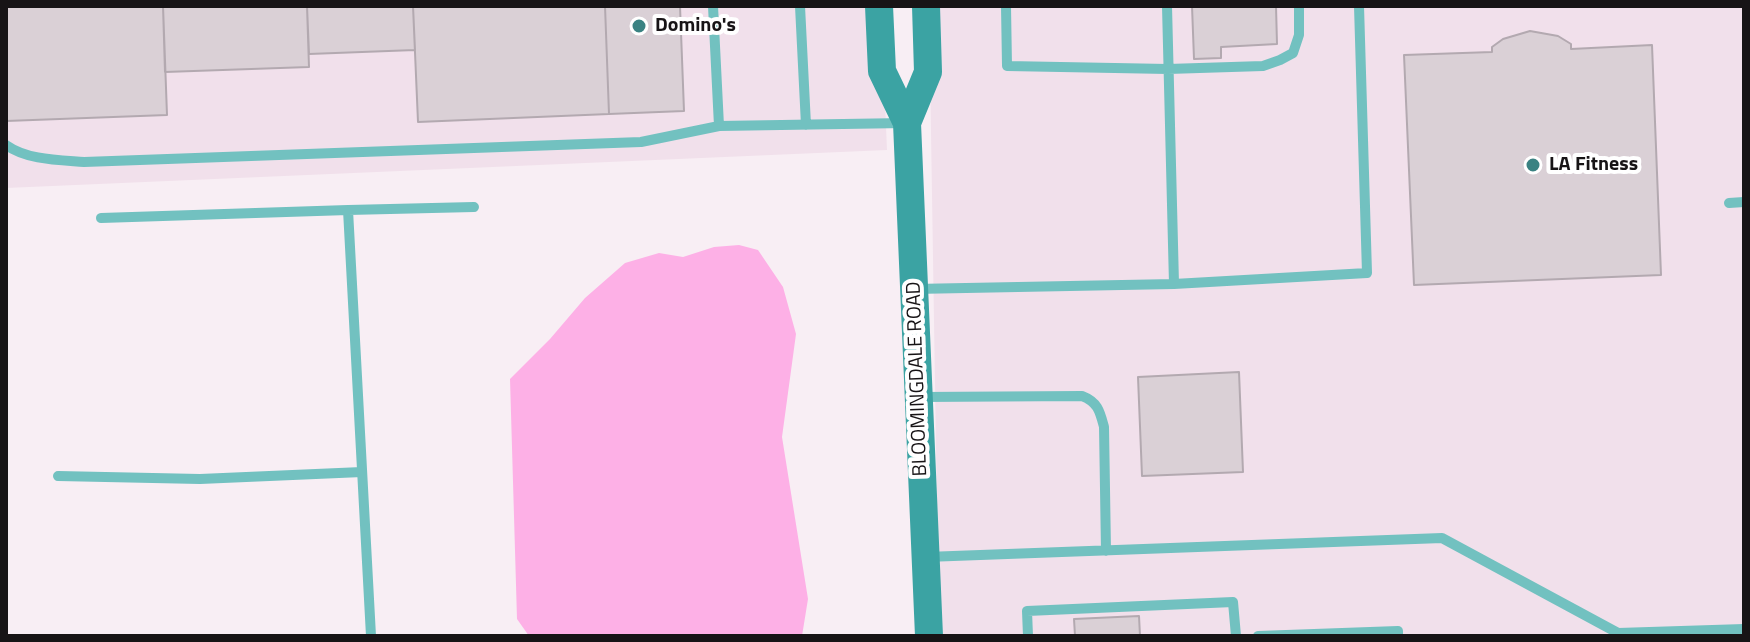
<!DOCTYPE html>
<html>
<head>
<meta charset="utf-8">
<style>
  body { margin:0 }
  #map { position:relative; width:1750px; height:642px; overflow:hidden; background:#f8eef4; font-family:"Titillium Web",sans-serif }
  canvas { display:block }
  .frame { position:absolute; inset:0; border:8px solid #171416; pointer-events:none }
</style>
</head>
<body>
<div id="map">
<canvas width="1750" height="642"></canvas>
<div class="frame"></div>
</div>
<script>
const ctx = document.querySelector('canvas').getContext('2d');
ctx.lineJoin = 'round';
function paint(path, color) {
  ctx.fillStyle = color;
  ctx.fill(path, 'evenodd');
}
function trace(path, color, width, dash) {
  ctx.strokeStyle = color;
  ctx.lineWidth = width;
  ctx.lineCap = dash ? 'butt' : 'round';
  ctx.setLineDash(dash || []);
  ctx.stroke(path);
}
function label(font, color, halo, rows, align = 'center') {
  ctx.font = font + ' "Titillium Web",sans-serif';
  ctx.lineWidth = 8;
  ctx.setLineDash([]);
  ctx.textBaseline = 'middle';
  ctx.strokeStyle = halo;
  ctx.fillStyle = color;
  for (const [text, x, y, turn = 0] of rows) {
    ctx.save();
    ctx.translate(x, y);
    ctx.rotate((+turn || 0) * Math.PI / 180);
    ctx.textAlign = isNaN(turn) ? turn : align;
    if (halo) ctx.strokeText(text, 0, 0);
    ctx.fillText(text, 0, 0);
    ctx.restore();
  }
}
paint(new Path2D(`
  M6 6H881L887 150 6 188Z
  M929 6H1744V636H939Z`), '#f1e0eb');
paint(new Path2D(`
  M739 245 758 250 783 287 796 334 782 437 808 599 802 636H529L517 619 510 379 550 339 585 298 625 263 659 253 683 257 714 247Z`), '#fdb0e6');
const building = new Path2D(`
  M6 6H163L167 115 6 121Z
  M163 6H307L309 67 165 72Z
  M307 6H413L415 50 309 54Z
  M413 6H605L609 114 418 122Z
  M605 6H680L684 111 609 114Z
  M1192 6H1276L1277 44 1221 47V58L1194 59Z
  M1530 31 1558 36 1571 44V49L1652 45 1661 275 1414 285 1404 55 1492 52V47L1503 39Z
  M1239 372 1243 472 1142 476 1138 377Z
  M1139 616 1140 636H1072H1075L1074 619Z`);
paint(building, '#dad0d6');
trace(building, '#b3a9b0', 2);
trace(new Path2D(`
  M713 6 719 126 905 123
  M800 6 806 125
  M1006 6 1007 66 1168 69 1263 66 1280 60 1293 53 1299 35V6
  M6 145C27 160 58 160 84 162L641 142 719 126
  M1729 203 1744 202
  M348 210 474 207
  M101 218 348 210 371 636
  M1174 284 1367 273 1359 6
  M914 289 1174 284 1167 6
  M921 397 1082 396C1098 402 1100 412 1104 427L1106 551
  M58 476 200 479 362 472
  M926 557 1442 538 1618 633 1744 629
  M1028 636 1027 611 1233 602 1236 636
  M1258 636 1398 631V636`), '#72c1c0', 10);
trace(new Path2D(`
  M879 6 882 71 907 123 929 636
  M907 123 928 72 926 6`), '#3ba3a3', 28);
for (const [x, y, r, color] of [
  [639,26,8,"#3a8282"],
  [1533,165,8,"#3a8282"]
]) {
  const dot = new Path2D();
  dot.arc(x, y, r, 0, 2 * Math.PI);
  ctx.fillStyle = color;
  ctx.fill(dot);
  trace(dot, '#fff', 3);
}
label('bold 20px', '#171416', '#fff', [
  ["Domino's",655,26],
  ["LA Fitness",1549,165]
], 'left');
label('20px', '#171416', '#fff', [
  ["BLOOMINGDALE ROAD",918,379,-92]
]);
</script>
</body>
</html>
